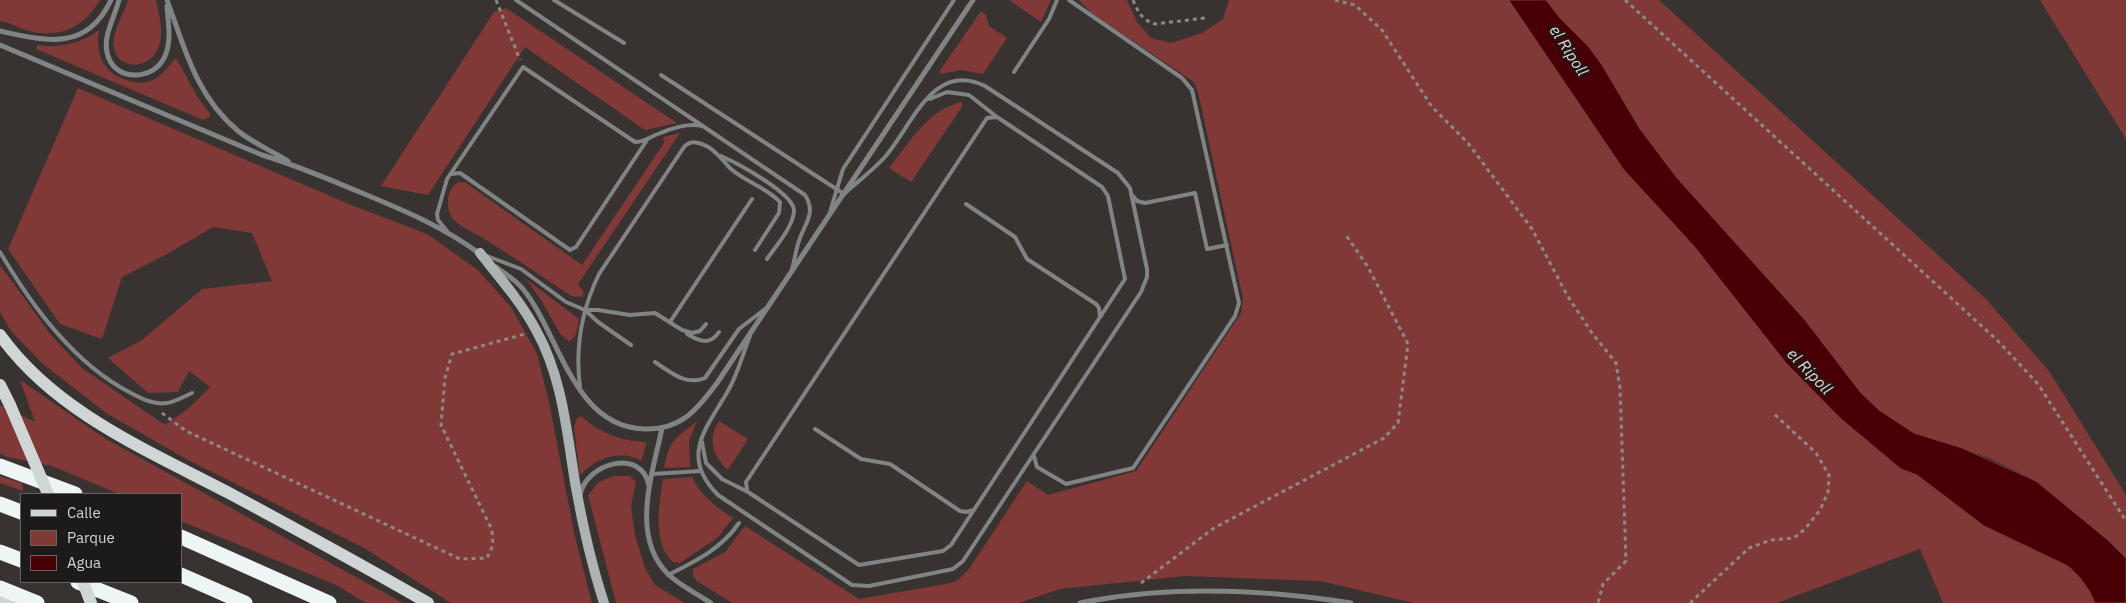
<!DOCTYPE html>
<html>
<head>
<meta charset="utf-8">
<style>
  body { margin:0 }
  #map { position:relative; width:2126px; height:603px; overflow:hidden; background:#383231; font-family:"IBM Plex Sans",sans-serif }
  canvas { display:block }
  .legend { position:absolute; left:20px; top:493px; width:162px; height:90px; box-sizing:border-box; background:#1d1a1a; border:1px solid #676363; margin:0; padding:6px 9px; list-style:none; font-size:15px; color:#d5d1d0 }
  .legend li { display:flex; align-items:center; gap:10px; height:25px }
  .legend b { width:25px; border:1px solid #676363 }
</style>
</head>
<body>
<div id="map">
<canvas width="2126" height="603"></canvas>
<ul class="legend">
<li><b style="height:6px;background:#cfd6d5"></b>Calle</li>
<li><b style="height:14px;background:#803936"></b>Parque</li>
<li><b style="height:14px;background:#480006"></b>Agua</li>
</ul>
</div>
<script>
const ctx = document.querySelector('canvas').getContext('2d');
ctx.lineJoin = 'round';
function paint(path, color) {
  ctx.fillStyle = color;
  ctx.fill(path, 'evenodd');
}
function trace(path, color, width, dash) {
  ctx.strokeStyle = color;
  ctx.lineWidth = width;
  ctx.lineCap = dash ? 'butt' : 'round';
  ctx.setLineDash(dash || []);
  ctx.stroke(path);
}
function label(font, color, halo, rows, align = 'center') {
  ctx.font = font + ' "IBM Plex Sans",sans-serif';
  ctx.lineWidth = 4;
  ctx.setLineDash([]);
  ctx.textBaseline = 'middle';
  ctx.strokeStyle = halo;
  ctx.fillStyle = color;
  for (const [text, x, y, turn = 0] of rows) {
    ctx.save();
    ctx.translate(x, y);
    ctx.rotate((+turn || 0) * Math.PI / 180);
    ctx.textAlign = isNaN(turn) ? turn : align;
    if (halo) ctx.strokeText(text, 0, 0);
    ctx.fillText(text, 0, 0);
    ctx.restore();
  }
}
paint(new Path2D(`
  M0 0H100C86 25 62 38 34 32 22 30 12 23 0 21Z
  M128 0H156C159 14 164 32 159 46 152 70 118 71 114 48 111 33 124 14 128 0Z
  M1009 0H1051L1041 22Z
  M1079 0H1127L1137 22 1151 38 1171 43 1202 33 1223 19 1229 0H1509L1624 170 1693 245 1840 418 1901 469 1917 475 1984 526 2068 566C2080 576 2089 588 2095 603H1943L1920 549 1777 603H1414L1320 581 1185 576 1060 589 1019 603H732L697 581 693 576V569L725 552 745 526 859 599 951 583 959 579 969 569 1027 481 1048 495 1136 471 1241 313 1243 299 1198 92 1194 82 1090 12Z
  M1546 0H1659L1986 299 2049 371 2126 495V558L2109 541 2036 481 1987 457 1914 433 1879 410 1861 393 1805 320 1677 178 1640 129 1602 65 1588 46 1560 18Z
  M2040 0H2126V139Z
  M506 8 677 123 645 130 525 47 428 195 381 186 494 12Z
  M981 11 986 15 989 26 1007 38 983 74 961 70 941 74 939 72Z
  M99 30C95 53 103 73 126 80 135 83 144 84 153 80 162 76 169 65 176 58L197 96 210 114V117L203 120 36 49 38 45C60 48 80 44 99 30Z
  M78 88 349 204 427 234 478 270 511 307 537 354 549 402 575 537 592 603H451L364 548 188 460 106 413 43 364 11 331 0 312V265L51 335 82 368 165 425 188 409 210 387 189 371 178 392 148 393 108 358 142 340 202 289 272 281 252 233 213 227 169 253 122 277 102 339 60 324 8 249Z
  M962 102V107L911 182 889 168C909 143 928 109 962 102Z
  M680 133 578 284 584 292 582 297 571 296C543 277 515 258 486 240 476 233 461 228 453 219 445 209 446 188 459 182L466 183 582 265 664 143 663 137Z
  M526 279 579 319C577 328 578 337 569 341L561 335 541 300Z
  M20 380 106 439 403 603H366L336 585 181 521V494H119L52 466 7 457 0 453V405L35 422Z
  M581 416C601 434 621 441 647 442L641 461C622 449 594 458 580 476L574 427 577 418Z
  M697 421 689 441 690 467 664 468C670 438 675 439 697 421Z
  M719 421 748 439 728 470C713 457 707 438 719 421Z
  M0 476 22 483 23 491 0 483Z
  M613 476H630L636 482 631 506 635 535 645 568 655 585 685 603H616L588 495 599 482Z
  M692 477C702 497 715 506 733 518L717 538 680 563 673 562C652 543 659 504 663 479Z`), '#803936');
const water = new Path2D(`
  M1509 0H1546L1560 18 1588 46 1602 65 1640 129 1677 178 1805 320 1861 393 1879 410 1914 433 1962 448 2036 481 2109 541 2126 558V603H2095C2089 588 2080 576 2068 566L1984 526 1917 475 1901 469 1840 418 1786 363 1693 245 1624 170Z`);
paint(water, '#480006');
trace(water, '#723f43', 1);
trace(new Path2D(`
  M496 0 520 60
  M1133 0C1138 12 1142 20 1155 24L1205 18
  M1335 0 1355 5 1382 30 1432 107 1468 143 1532 229 1567 295 1592 333 1616 363 1620 388 1626 561 1603 584 1598 603
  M1625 0 1997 340 2038 384 2126 521
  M162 413 186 431 460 559 487 558 493 545 492 530 441 425 445 378 452 354 525 334
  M1141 583 1214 528 1384 438 1398 423 1408 344 1368 267 1346 235
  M1690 603 1749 548 1771 540 1794 538 1805 529 1820 510 1828 492 1829 475 1816 453 1772 412`), '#8d8887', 3, [4, 4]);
trace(new Path2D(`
  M516 0 805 195C816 212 806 222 800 238 796 248 795 259 792 269
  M554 0 624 43
  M1014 72 1049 19 1057 0
  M661 75 844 194C857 182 872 171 884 158 912 127 932 60 985 86L1118 173 1130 188 1147 269V277L1141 292 963 561 953 569 869 586 852 585 718 495C678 455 708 427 729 389 738 373 743 353 750 336
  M721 156C737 163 795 194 794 211 793 227 776 246 767 259
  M451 174 460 173 570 250 576 247 647 140
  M1133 196 1137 201 1145 203 1195 193 1207 249 1227 245
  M966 204 1015 237 1027 259 1096 304 1099 308 1100 317
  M830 212 843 169 954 0
  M447 231 438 220 437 214 447 179 523 67 635 142C644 142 650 137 658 134 671 128 689 123 702 126
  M0 252C32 306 74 364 131 393 142 399 154 405 167 403 175 402 185 396 192 393
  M487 256 521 269 566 302 585 310H598L630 315 655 313 682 330 692 333 700 331 706 324
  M585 310 598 322 631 345
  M670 322 752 199
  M687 334C699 341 710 346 719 332
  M655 362C670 372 686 386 705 378L739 329 765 309
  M580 387C575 348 582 309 599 274L684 147C688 143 692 141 698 143 713 146 721 159 731 169 746 182 767 188 780 202L779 213 755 250
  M815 429 861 459 890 464 960 511 966 512 974 510
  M702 442 706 463 722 479 748 492 859 565 943 551 951 545 1125 279 1108 196 1102 187 997 117 969 95 947 92 930 99
  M1034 456 1037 467 1066 484 1133 468 1235 316 1239 303 1192 90 1182 78 1069 0
  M652 474 701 471
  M747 490 746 482 987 118 997 117
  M668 575C696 561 721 549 739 523`), '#818484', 4);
trace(new Path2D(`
  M119 0C115 16 103 36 107 52 112 82 154 82 165 56 172 40 168 23 167 6
  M167 0C185 49 196 96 238 131 253 143 272 151 288 161
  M0 31C45 41 87 52 111 0
  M0 45 262 155C296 165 328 179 362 193 403 210 444 227 480 254
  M496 267C505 274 516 280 523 289 559 333 573 427 644 429 681 430 697 410 717 383L973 0
  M662 428C653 473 629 537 669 575 681 586 697 594 711 603
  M580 495C586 463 642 447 649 486
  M1080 603C1169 585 1261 589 1351 603`), '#818484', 5);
trace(new Path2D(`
  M480 253C500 278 521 302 536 330 563 378 567 435 576 488 583 527 592 566 604 603`), '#adb2b2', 10);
trace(new Path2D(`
  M0 335C55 412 147 450 229 493 296 529 362 565 428 603
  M0 385 10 405
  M0 597 14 603`), '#cfd6d5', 12);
trace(new Path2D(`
  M0 466 75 494
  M0 504 21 512
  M181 537 329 603
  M0 552 21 560
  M181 575 245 603
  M78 582 131 603
  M0 588 37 603`), '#edf6f5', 15);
trace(new Path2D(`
  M10 405 48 494
  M83 582 91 603`), '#cfd6d5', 12);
label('italic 16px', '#efd3d0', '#1d1a1a', [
  ["el Ripoll",1568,51,57],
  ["el Ripoll",1809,372,46]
]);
</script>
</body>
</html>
